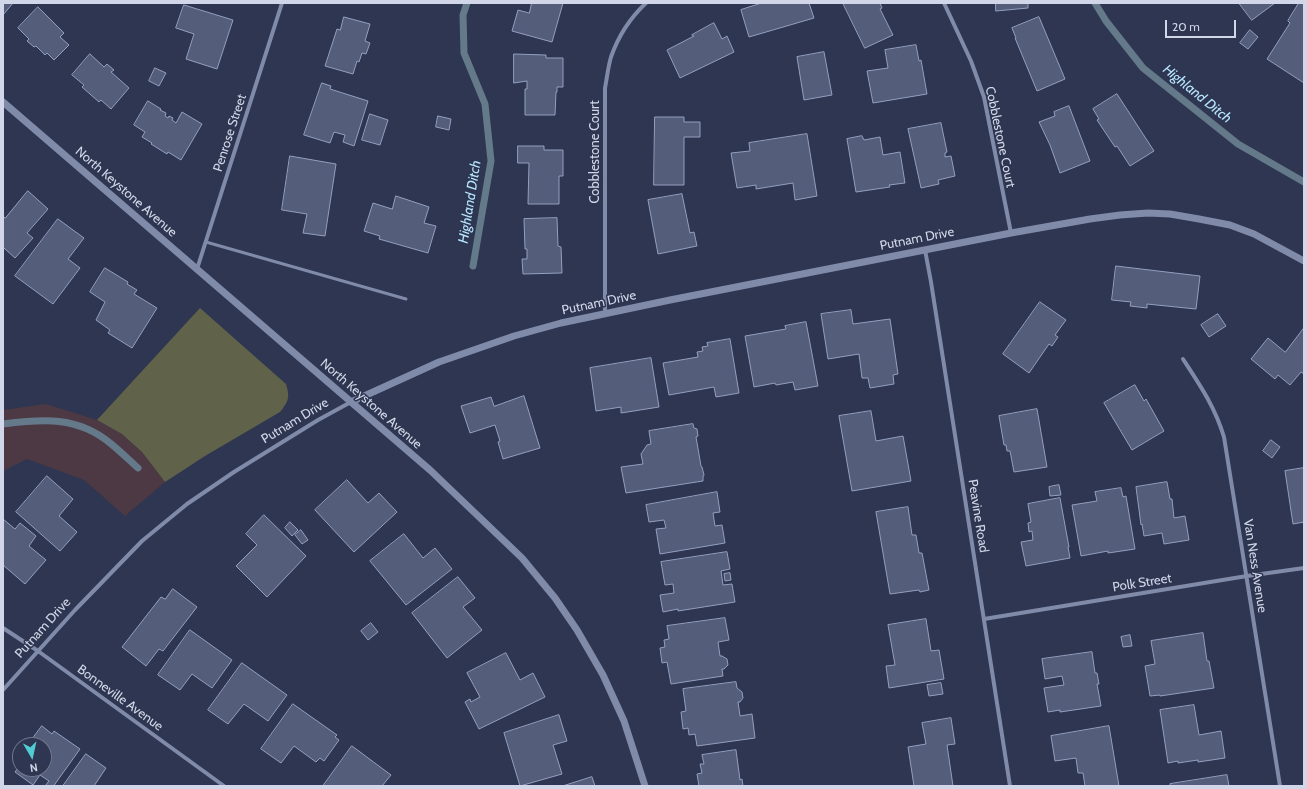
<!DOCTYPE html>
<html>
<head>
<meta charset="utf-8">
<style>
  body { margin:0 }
  #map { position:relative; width:1307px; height:789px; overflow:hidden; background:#2e3651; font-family:Cabin,sans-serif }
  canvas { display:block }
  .frame { position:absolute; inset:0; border:4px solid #d1d7e8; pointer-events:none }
  .north { position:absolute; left:12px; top:737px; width:40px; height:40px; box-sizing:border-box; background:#2e3651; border:1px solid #6f768d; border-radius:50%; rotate:171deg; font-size:11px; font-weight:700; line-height:16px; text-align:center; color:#d1d7e8 }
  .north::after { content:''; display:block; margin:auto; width:14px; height:18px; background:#51ccd2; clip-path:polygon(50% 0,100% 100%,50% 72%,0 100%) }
  .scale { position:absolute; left:1165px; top:20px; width:71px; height:18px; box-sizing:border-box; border:2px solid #d1d7e8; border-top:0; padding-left:5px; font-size:12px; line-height:14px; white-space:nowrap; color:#d1d7e8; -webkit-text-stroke:3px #2e3651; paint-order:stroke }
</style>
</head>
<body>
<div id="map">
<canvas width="1307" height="789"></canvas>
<div class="frame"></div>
<div class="north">N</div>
<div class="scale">20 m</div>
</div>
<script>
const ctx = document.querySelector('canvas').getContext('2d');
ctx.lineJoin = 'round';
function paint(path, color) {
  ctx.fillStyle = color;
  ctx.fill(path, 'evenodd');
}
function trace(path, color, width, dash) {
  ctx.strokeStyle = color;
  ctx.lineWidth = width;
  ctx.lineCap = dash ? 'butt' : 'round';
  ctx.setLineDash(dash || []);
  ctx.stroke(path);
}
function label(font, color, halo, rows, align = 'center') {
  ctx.font = font + ' Cabin,sans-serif';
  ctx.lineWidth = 3;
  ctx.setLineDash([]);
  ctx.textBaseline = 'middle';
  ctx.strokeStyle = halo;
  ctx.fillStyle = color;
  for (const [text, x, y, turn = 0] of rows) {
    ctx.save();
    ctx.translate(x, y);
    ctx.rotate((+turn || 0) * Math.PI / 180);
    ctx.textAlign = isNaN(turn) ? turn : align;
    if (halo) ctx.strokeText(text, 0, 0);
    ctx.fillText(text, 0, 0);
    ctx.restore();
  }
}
paint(new Path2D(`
  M46 404 97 420 122 434 142 452 165 482 125 516 84 480 27 459 3 471V410Z`), '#4c3943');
paint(new Path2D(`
  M200 308 286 384C290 397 289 401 280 412L205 456 165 482 142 452 122 434 97 420Z`), '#606249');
trace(new Path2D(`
  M467 3 463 15 464 53 485 104 491 161 473 266
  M1095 3 1106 21 1143 68 1238 144 1304 182
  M3 424C43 419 77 416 110 443 120 451 129 460 138 468`), '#647a8a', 7);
const building = new Path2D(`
  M3 3H13L3 15Z
  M532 3H563L552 42 512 31 518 10 529 13Z
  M762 3H809L814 18 749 37 741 10Z
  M843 3H880L882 8 880 9 893 35 865 48Z
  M996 3H1028V8L996 11Z
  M1239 3H1275L1252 20Z
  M1299 3H1304V83L1267 59 1290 23 1288 21Z
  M184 5 233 20 217 69 186 59 194 34 176 28Z
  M38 7 64 33 60 37 69 45 54 60 47 53 45 55 36 46 34 47 27 41 29 39 18 28Z
  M344 17 370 24 365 41 370 43 366 54 362 53 359 62 357 61 353 74 325 66 337 29 340 30Z
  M1039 17 1065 79 1037 91 1015 38H1016L1012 28Z
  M714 23 722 39 727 36 734 52 680 78 667 50 694 36 692 35Z
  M1250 30 1258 37 1248 49 1240 43Z
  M916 45 919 61 921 60 927 94 873 103 867 71 888 68 885 50Z
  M824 52 832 95 804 100 797 57Z
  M90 54 104 67 107 64 114 70 111 72 129 88 111 109 101 100 99 102 82 87 84 85 72 75Z
  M514 54 546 55V58H563V87H557V92H556L555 115H525V89H527V81L514 83Z
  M155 68 166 73 159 86 149 81Z
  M322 83 331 86 330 89 368 101 354 146 343 142 345 135 334 132 330 143 304 135Z
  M1117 94 1154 151 1130 166 1117 146 1115 147 1097 120 1099 119 1093 109Z
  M148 101 161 109 160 110 166 113 165 116 168 118 169 116 173 118 172 120 176 123 182 112 202 124 181 160 168 152 167 154 151 144 152 143 142 137 145 132 134 125Z
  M1069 106 1090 161 1060 173 1050 145 1039 122 1055 116 1054 112Z
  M370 114 388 120 380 145 362 140Z
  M438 116 451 119 449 130 436 127Z
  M655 117H684V122H700V137H684V185H654Z
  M941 123 947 152 945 153V157L951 156 955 176 938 180 939 184 921 188 908 129Z
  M807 134 817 196 795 200 793 183 756 189V185L737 188 731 153 750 151 749 143Z
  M862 136 864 140 880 137 883 155 900 152 905 183 889 185 890 187 856 192 847 139Z
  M518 146H544V150H563V176H559V204H528L529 163H518Z
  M290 156 336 164 325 236 303 233 307 214 282 210Z
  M28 191 48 209 27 233 33 238 15 258 4 248 3 250V216L5 218Z
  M682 194 690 233 694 232 697 246 658 254 648 200Z
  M396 196 429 207 424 223 436 226 428 253 379 239 380 236 364 231 373 203 392 209Z
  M557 218 558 246 561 247 562 273 523 274 522 259H527V249H525L524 219Z
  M58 219 84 238 68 259 80 268 53 304 15 276Z
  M1116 266 1200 276 1196 309 1147 304V308L1130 306 1131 302 1112 300Z
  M105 268 128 282 127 284 137 290 134 294 157 308 132 348 108 333 110 330 96 320 105 302 90 292Z
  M1040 302 1066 320 1055 335 1058 337 1052 346 1049 344 1029 373 1003 354Z
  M851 310 853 324 890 319 898 374 893 375 894 384 870 388 868 378H862L859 354 828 359 821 314Z
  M1218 314 1226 326 1209 337 1201 325Z
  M806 322 818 386 795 390 793 382 776 385 775 383 754 387 745 336 786 329 785 326Z
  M1304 328V374L1301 372 1290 385 1278 375 1275 379 1251 359 1268 338 1285 352Z
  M730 339 739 393 716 397 714 387 669 395 663 363 698 357 697 352 703 351 702 347 708 346 707 343Z
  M651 358 659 407 621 413V407L596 411 590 368Z
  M1135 385 1144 401 1146 399 1164 431 1132 450 1104 403Z
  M524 396 540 448 503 459 498 442 500 441 495 425 470 433 461 406 491 397 494 406Z
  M1037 409 1047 467 1014 472 1010 451H1007L1006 445H1004L999 416Z
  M871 411 876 441 903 436 911 481 852 491 839 416Z
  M693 424 694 428 697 429 698 436 696 437 701 466 702 467 704 475 703 477V481L626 493 621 467 643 464 641 454 647 445 651 444 649 431Z
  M1271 440 1280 447 1272 458 1263 451Z
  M1304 468V522L1293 524 1285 471Z
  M47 476 73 499 59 516 77 532 60 551 16 512Z
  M347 480 368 503 379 493 397 512 354 552 315 510Z
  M1167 482 1170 499H1172L1174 518 1185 516 1189 540 1164 544 1162 533 1144 536 1142 524 1141 525 1136 487Z
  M1059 485 1061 495 1050 496 1049 487Z
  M1121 488 1123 497 1126 496 1135 549 1108 553V551L1081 556 1072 505 1097 501 1095 492Z
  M717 492 720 512 713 513 715 526 722 525 725 543 660 554 656 529 666 528 664 520 649 522 646 505Z
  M1060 498 1069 547H1068L1070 558 1026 566 1021 542 1033 540 1032 531 1029 532 1028 523 1031 522 1028 504Z
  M908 507 912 535H916L919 553H922L929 590 920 592 919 590 890 594 876 512Z
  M264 515 306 556 267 597 236 566 257 545 246 534Z
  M3 519 15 529 20 523 36 536 29 546 46 560 25 584 3 565Z
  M290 522 298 530 292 536 285 528Z
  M301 530 308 540 302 544 295 535Z
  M404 534 423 558 435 548 452 569 406 605 370 561Z
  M727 552 730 569 721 571 723 585 732 584 735 602 678 611V609L663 612 660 595 674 593 673 584 665 585 661 562Z
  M730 573 731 580 725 581 724 574Z
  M458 577 475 598 463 607 482 630 447 658 412 613Z
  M173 589 197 607 163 651 159 649 146 666 122 647 161 597 165 599Z
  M725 618 729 640 718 642 720 656H722L727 659 728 665 724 669H722L723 676 671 684 667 662 662 663 660 648 665 647 664 640 669 639 667 626Z
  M926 619 931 651 939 650 944 679 889 688 886 666 895 665 888 625Z
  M371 623 378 632 368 640 361 631Z
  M190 630 232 660 212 688 192 674 180 690 158 675Z
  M1203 633 1207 661H1209L1214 688 1160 696V695L1150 696 1145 666 1155 664 1151 641Z
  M1130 635 1132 646 1123 647 1121 637Z
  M1092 652 1095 673H1097L1099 684H1097L1101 706 1060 712V710L1048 712 1044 688 1064 685 1062 676 1045 679 1042 659Z
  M506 653 520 680 533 673 545 697 479 729 465 702 470 699 471 702 480 697 467 673Z
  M242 663 287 695 268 721 244 704 228 724 208 710Z
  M736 682 737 688 742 692 743 698 740 702H738L740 716 752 714 755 738 697 746 695 734 689 735 688 728 683 729 681 712 686 711 683 689Z
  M941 683 943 694 929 696 927 685Z
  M293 704 337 735 335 737 339 740 324 761 320 758 316 762 294 746 281 763 261 749Z
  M1194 705 1199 735 1221 731 1225 758 1198 762V760L1178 763V761L1168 763 1160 710Z
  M559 715 567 741 553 745 562 774 520 786 504 733Z
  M951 718 955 744 947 745 953 786H914L908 747 926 744 922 723Z
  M42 726 52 734 54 731 80 749 55 784 54 786H45L49 781 40 775 33 785 15 772 20 765V769H44V745H28Z
  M1109 726 1119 786H1085L1083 773H1078L1076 758 1055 761 1051 736Z
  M352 746 391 775 382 786H323Z
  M736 750 740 780 742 779 743 786H699L697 774 702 773 700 764H704L702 755Z
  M86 754 106 768 94 786H63Z
  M1227 775 1229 786H1170V784Z
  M592 777 595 786H563Z`);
paint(building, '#545e7b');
trace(building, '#949fbf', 1);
trace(new Path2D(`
  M206 242 406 299`), '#808aa9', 3);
trace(new Path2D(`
  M944 3 971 61 984 97 1011 233
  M925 250 931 282 1010 786
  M197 269 282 3
  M605 313V88C607 78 608 67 611 57 618 37 630 18 646 3
  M1183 359C1200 385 1215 407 1224 437L1280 786
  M984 619 1247 576 1304 568
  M3 628 38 651 224 786
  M3 690 75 610 142 541 187 504 234 472 318 420 351 402`), '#808aa9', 4);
trace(new Path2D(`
  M3 102 430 470 522 558 555 598 577 630 603 675 624 721 645 786
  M351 402 439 362 514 336 561 323 670 300 1011 233 1090 219 1120 215 1148 213 1170 214 1199 219 1230 225 1254 234 1304 261`), '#808aa9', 7);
label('13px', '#d1d7e8', '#2e3651', [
  ["Penrose Street",230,133,-72],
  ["Cobblestone Court",1000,137,78],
  ["Cobblestone Court",595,152,-90],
  ["North Keystone Avenue",126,192,41],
  ["Putnam Drive",917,239,-11],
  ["Putnam Drive",599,303,-12],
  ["North Keystone Avenue",371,404,41],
  ["Putnam Drive",295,421,-31],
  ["Peavine Road",978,516,81],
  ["Van Ness Avenue",1255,566,81],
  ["Polk Street",1142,583,-9],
  ["Putnam Drive",43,628,-48],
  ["Bonneville Avenue",120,698,36]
]);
label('italic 14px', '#b7e5fe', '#2e3651', [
  ["Highland Ditch",1197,94,39],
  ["Highland Ditch",470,202,-81]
]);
</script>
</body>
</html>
